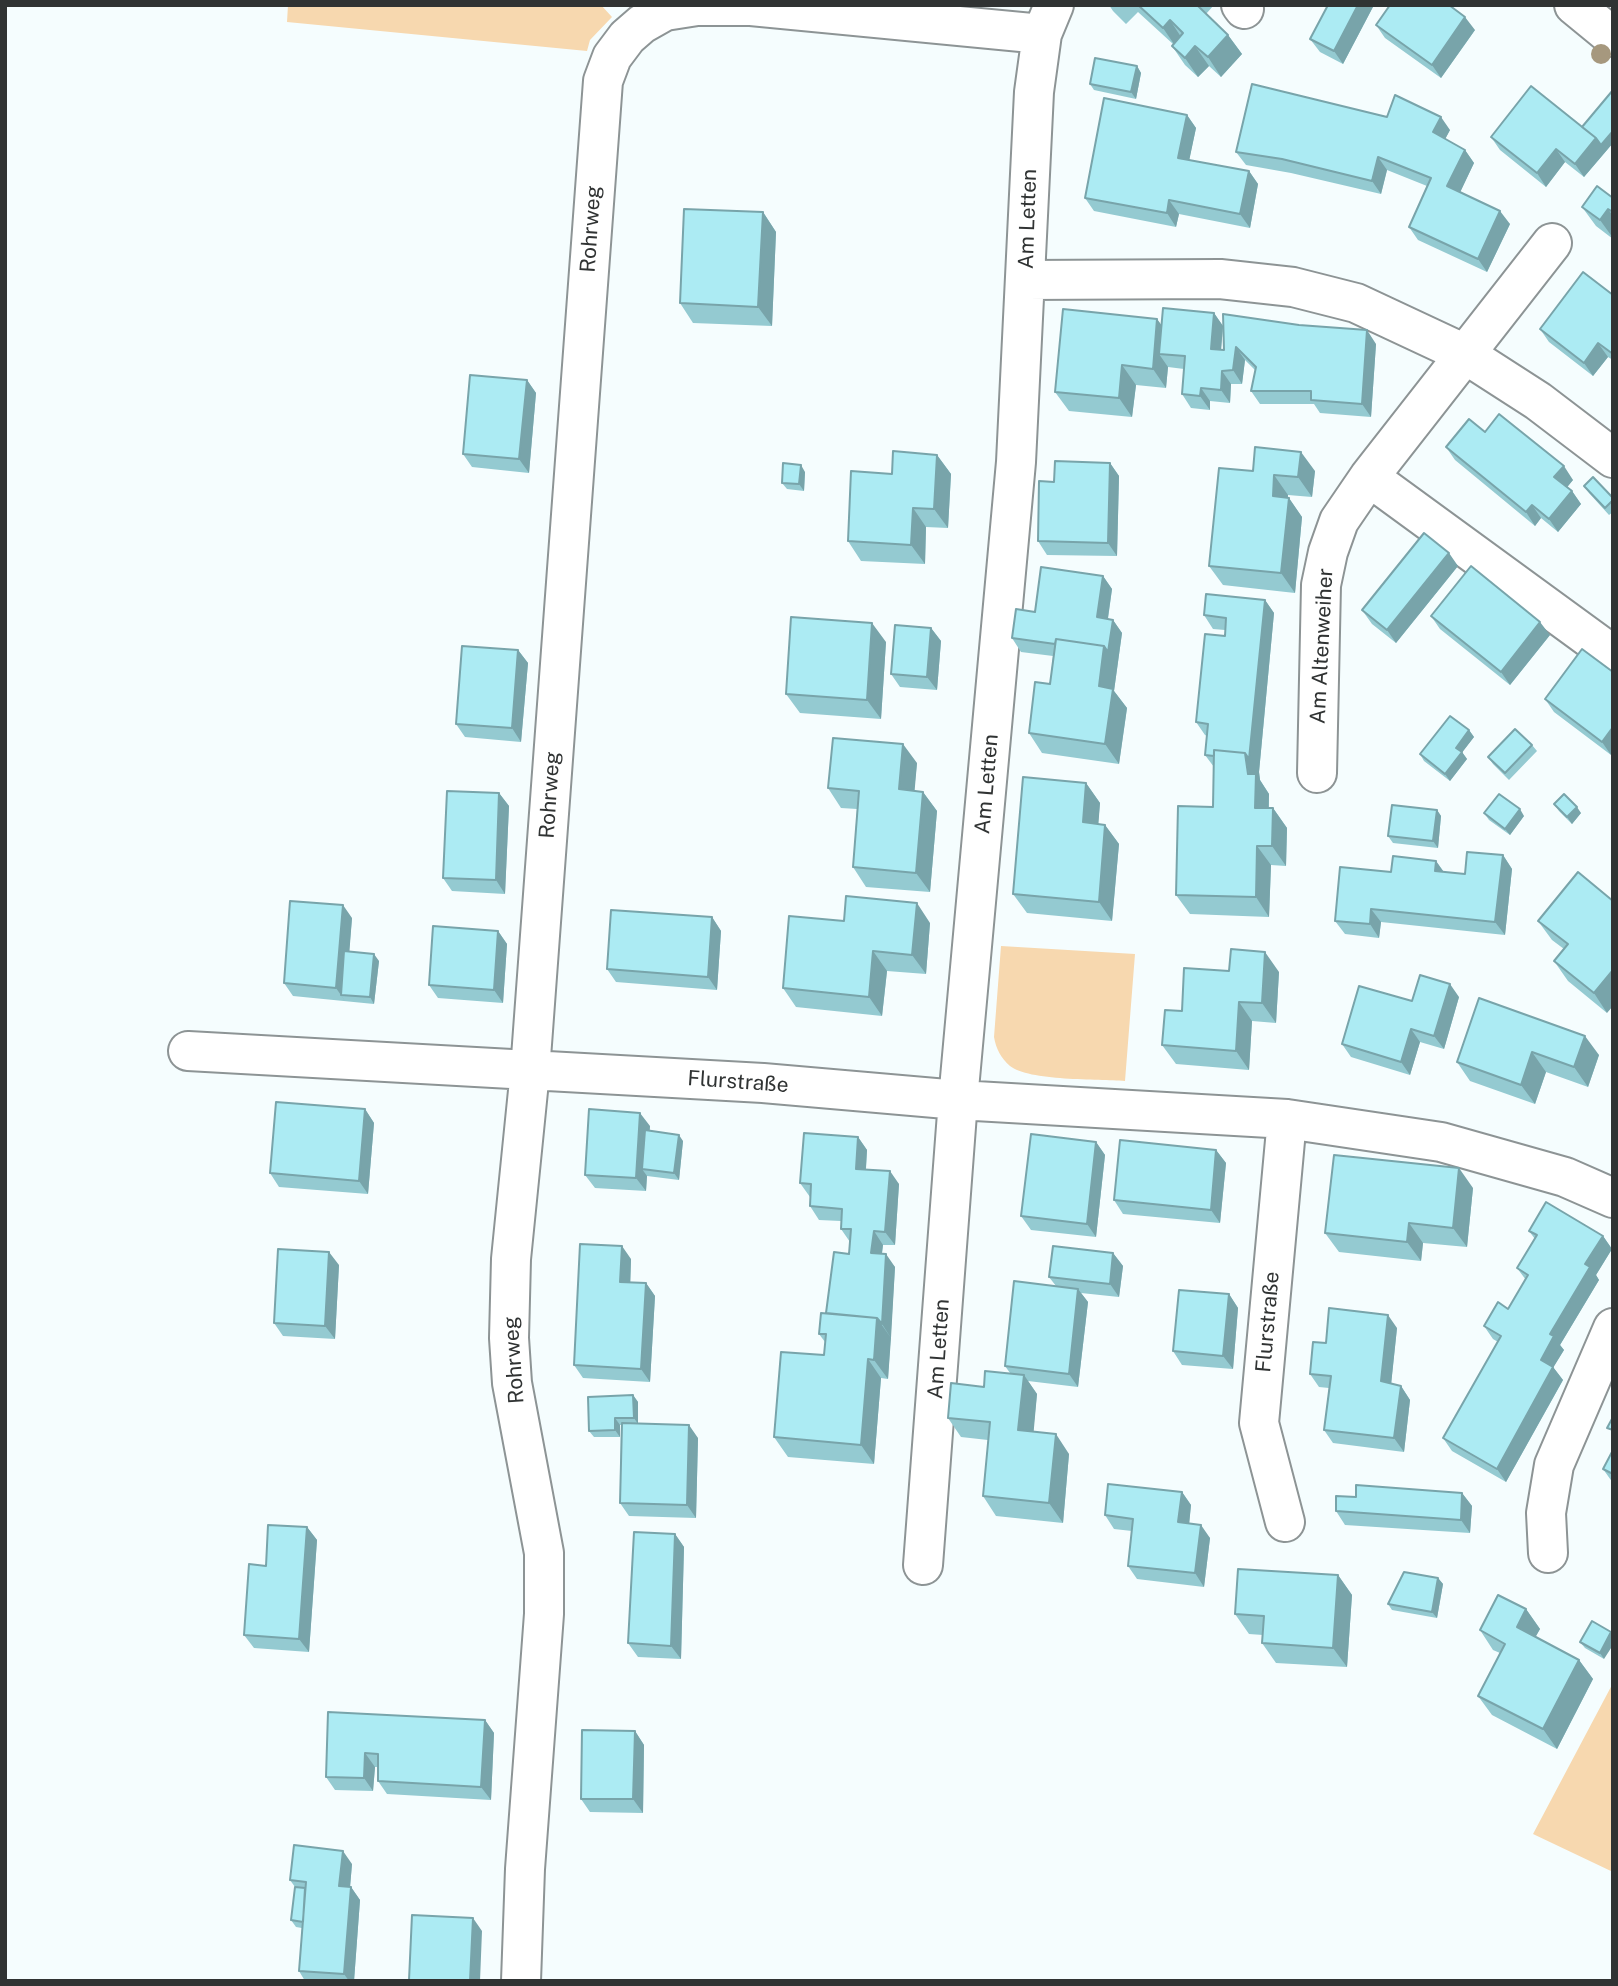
<!DOCTYPE html>
<html>
<head>
<meta charset="utf-8">
<style>
  body { margin:0 }
  #map { position:relative; width:1618px; height:1986px; overflow:hidden; background:#f5fdfe; font-family:"Public Sans",sans-serif }
  canvas { display:block }
  .frame { position:absolute; inset:0; border:7px solid #303333; pointer-events:none }
</style>
</head>
<body>
<div id="map">
<canvas width="1618" height="1986"></canvas>
<div class="frame"></div>
</div>
<script>
const ctx = document.querySelector('canvas').getContext('2d');
ctx.lineJoin = 'round';
function paint(path, color) {
  ctx.fillStyle = color;
  ctx.fill(path, 'evenodd');
}
function trace(path, color, width, dash) {
  ctx.strokeStyle = color;
  ctx.lineWidth = width;
  ctx.lineCap = dash ? 'butt' : 'round';
  ctx.setLineDash(dash || []);
  ctx.stroke(path);
}
function label(font, color, halo, rows, align = 'center') {
  ctx.font = font + ' "Public Sans",sans-serif';
  ctx.lineWidth = 5;
  ctx.setLineDash([]);
  ctx.textBaseline = 'middle';
  ctx.strokeStyle = halo;
  ctx.fillStyle = color;
  for (const [text, x, y, turn = 0] of rows) {
    ctx.save();
    ctx.translate(x, y);
    ctx.rotate((+turn || 0) * Math.PI / 180);
    ctx.textAlign = isNaN(turn) ? turn : align;
    if (halo) ctx.strokeText(text, 0, 0);
    ctx.fillText(text, 0, 0);
    ctx.restore();
  }
}
paint(new Path2D(`
  M288 5H601L612 17 590 40 587 51 287 22Z
  M1001 946 1135 954 1125 1081C1099 1079 1028 1081 1010 1066 1001 1058 996 1049 994 1037Z
  M1613 1683V1872L1533 1834Z`), '#f7d8af');
const minor = new Path2D(`
  M1241 5 1244 9
  M1574 5 1613 37
  M1026 280 1220 279 1293 287 1356 303 1465 354 1538 401 1613 458
  M1369 477 1610 653
  M1317 773 1321 585 1328 552 1339 521 1369 477 1552 243
  M188 1051 763 1083 958 1100 1287 1119 1441 1142 1565 1177 1613 1198
  M1285 1522 1259 1423 1287 1119
  M1548 1553 1546 1513 1554 1465 1613 1328
  M923 1565 958 1100 1016 462 1034 92 1042 34 1054 5
  M521 1981 525 1869 544 1614V1553L512 1383 509 1338 511 1259 530 1071 603 81 612 57 627 37 642 24 665 11 697 6H751L1042 34`);
trace(minor, '#8d9495', 42);
trace(minor, '#fff', 38);
ctx.fillStyle = '#a6987e';
for (const [x, y] of [
  [1601,54]
]) {
  ctx.beginPath();
  ctx.arc(x, y, 10, 0, 2 * Math.PI);
  ctx.fill();
}
paint(new Path2D(`
  M1109 5H1214L1206 14 1228 35 1242 54 1221 77 1209 66 1198 77 1185 65 1172 46 1173 44 1138 12 1126 24 1113 11Z
  M1328 5H1374L1343 64 1320 52 1310 39Z
  M1376 25 1475 30 1441 78 1385 38Z
  M1137 66 1141 73 1136 99 1094 90 1090 84Z
  M1613 90V143L1584 177 1565 162 1546 187 1500 150 1491 137 1582 127Z
  M1187 115 1196 128 1189 160 1249 171 1258 184 1250 228 1179 214 1176 227 1094 211 1085 198Z
  M1387 117 1450 130 1445 139 1465 150 1474 163 1460 192 1510 224 1487 272 1418 240 1409 227 1427 186 1387 170 1381 194 1291 173 1246 165 1236 152Z
  M1613 198V239L1596 226 1582 207Z
  M763 212 776 232 772 326 693 323 680 303Z
  M1613 295V360L1608 357 1593 376 1549 342 1540 329Z
  M1214 313 1223 326 1221 350H1224L1223 314 1376 344 1371 417 1320 413 1314 404H1260L1251 391 1255 370 1245 360 1242 384H1231L1230 403 1210 401V410L1191 408 1182 394 1184 369 1168 367 1166 388 1136 385 1132 417 1069 411 1055 392 1157 319 1161 325Z
  M527 380 536 393 529 473 472 467 463 454Z
  M1485 432 1573 480 1567 487 1572 491 1581 504 1558 532 1541 518 1535 526 1455 460 1446 447Z
  M937 455 951 474 948 528 926 527 925 564 861 561 848 541 892 474Z
  M1110 463 1119 476 1117 556 1047 555 1038 541 1054 482Z
  M1253 471H1315L1312 497 1288 495V497L1302 517 1295 593 1223 585 1209 566Z
  M805 472 804 491 787 489 782 483Z
  M1584 486 1613 498V512L1609 515 1589 493Z
  M1458 566 1396 643 1372 624 1362 610Z
  M1103 576 1112 589 1108 619 1113 620 1122 633 1114 691 1127 708 1119 764 1042 753 1029 733 1050 684 1053 656 1021 652 1012 638 1035 612Z
  M1265 600 1274 613 1259 772 1260 780 1269 794V808H1273L1287 828 1286 866 1271 865 1269 917 1190 914 1176 895 1213 807 1214 767 1205 755 1207 736 1205 735 1196 722 1225 636V630L1213 629 1204 615Z
  M1431 616 1550 635 1510 685 1440 629Z
  M931 628 941 641 937 690 900 687 891 674Z
  M886 642 881 719 800 713 786 694Z
  M1582 649 1611 755 1554 712 1545 699Z
  M518 650 528 663 521 742 465 737 456 724Z
  M1469 730 1474 737 1462 752 1467 759 1450 781 1424 761 1420 754Z
  M1532 745 1537 751 1509 780 1493 764 1488 757Z
  M917 763 914 791 923 792 937 811 930 892 866 887 853 867 857 809 841 808 828 788Z
  M1086 783 1100 803 1098 824 1105 825 1119 844 1112 921 1027 913 1013 894Z
  M499 793 509 806 505 894 452 891 443 878Z
  M1554 804 1581 813 1572 824 1559 811Z
  M1437 810 1441 816 1438 848 1393 843 1388 836Z
  M1484 813 1524 816 1510 835 1489 820Z
  M1503 855 1512 869 1505 935 1381 922 1379 938 1345 934 1335 921 1391 872 1436 861 1444 872 1465 874Z
  M1578 872 1607 1013 1568 981 1554 961 1564 949 1552 940 1538 921Z
  M712 917 721 931 717 990 616 982 607 969Z
  M352 918 349 952 379 961 374 1004 293 996 284 983Z
  M844 921 930 923 926 974 887 971 882 1016 796 1007 783 988Z
  M498 931 507 944 503 1003 438 998 429 985Z
  M1229 971 1279 972 1276 1023 1252 1021 1249 1070 1176 1064 1162 1045 1182 1011Z
  M1459 997 1444 1049 1420 1042 1410 1075 1351 1057 1342 1044 1412 1001Z
  M1479 998 1599 1055 1588 1087 1546 1072 1535 1104 1470 1081 1457 1062Z
  M365 1109 374 1123 368 1194 279 1187 270 1173Z
  M650 1126 649 1131 683 1141 679 1180 647 1176 646 1191 595 1188 585 1175Z
  M858 1137 867 1150 866 1169 899 1184 895 1245H883L882 1254 895 1267 888 1379 881 1378 874 1464 788 1457 774 1437 824 1355 825 1342 819 1334 849 1254 850 1242 841 1229V1221L819 1220 810 1206V1197L800 1183Z
  M1096 1142 1105 1155 1096 1237 1031 1230 1021 1216Z
  M1216 1150 1226 1163 1220 1223 1123 1214 1114 1200Z
  M1473 1188 1467 1247 1423 1243 1421 1261 1339 1252 1325 1233Z
  M1529 1231 1603 1236 1612 1249 1596 1275 1599 1280 1560 1345 1564 1350 1553 1367 1563 1380 1506 1482 1452 1451 1443 1438 1498 1342 1493 1339 1484 1326 1508 1309 1526 1280 1517 1268 1535 1239Z
  M1113 1253 1123 1266 1119 1297 1081 1293 1088 1302 1078 1387 1028 1381 1037 1394 1033 1432 1069 1454 1063 1523 996 1516 983 1496 988 1440 961 1437 948 1418 984 1387 1010 1373 1005 1366 1056 1286 1049 1277Z
  M631 1259 630 1282 646 1283 655 1296 650 1382 583 1378 574 1365Z
  M339 1265 335 1339 283 1336 274 1323Z
  M1229 1294 1238 1308 1233 1369 1182 1365 1173 1351Z
  M1397 1328 1391 1384 1401 1386 1410 1400 1404 1452 1333 1443 1324 1430 1329 1388 1319 1387 1310 1374 1326 1343Z
  M633 1395 638 1402V1424L698 1438 696 1518 629 1516 620 1503 621 1425H620V1437H594L589 1431Z
  M1613 1450V1483L1603 1469Z
  M1182 1492 1191 1505 1189 1523 1210 1538 1204 1587 1137 1579 1128 1566 1132 1531 1114 1529 1105 1515Z
  M1462 1493 1472 1506 1470 1533 1345 1525 1336 1511 1356 1497Z
  M307 1527 317 1540 309 1652 254 1648 244 1635 266 1566Z
  M675 1534 684 1547 681 1659 638 1657 628 1643Z
  M1338 1575 1352 1595 1347 1667 1276 1663 1262 1643 1263 1635 1249 1634 1235 1614Z
  M1438 1578 1443 1584 1437 1618 1392 1610 1388 1604Z
  M1526 1609 1540 1629 1535 1637 1579 1660 1593 1679 1557 1749 1492 1715 1478 1696 1500 1653 1493 1650 1480 1630Z
  M1592 1621 1604 1659 1585 1648 1580 1642Z
  M328 1712 485 1720 494 1733 491 1800 387 1794 378 1781V1767H375L373 1791 335 1790 326 1777Z
  M635 1731 644 1745 643 1813 590 1812 581 1799Z
  M352 1864 350 1887H351L360 1900 354 1981H305L299 1971 302 1928 296 1927 291 1920 295 1887 290 1880Z`), '#94cad1');
paint(new Path2D(`
  M1358 5H1374L1343 64 1334 51Z
  M1465 17 1475 30 1441 78 1432 65Z
  M1170 20 1183 40 1176 47 1163 28Z
  M1228 35 1242 54 1221 77 1208 57Z
  M1195 46 1209 66 1198 77 1185 58Z
  M1137 66 1141 73 1136 99 1131 92Z
  M1187 115 1196 128 1187 171 1178 158Z
  M1441 117 1450 130 1442 145 1433 132Z
  M1613 131V143L1584 177 1575 164 1596 138Z
  M1556 149 1565 162 1546 187 1537 173Z
  M1465 150 1474 163 1457 199 1447 186Z
  M1378 157 1387 170 1381 194 1372 181Z
  M1249 171 1258 184 1250 228 1240 214Z
  M1169 200 1179 214 1176 227 1167 213Z
  M1608 209 1613 216V238L1600 220Z
  M1500 211 1510 224 1487 272 1478 259Z
  M763 212 776 232 772 326 758 307Z
  M1214 313 1223 326 1220 362 1211 349Z
  M1157 319 1171 338 1159 354 1168 367 1166 388 1153 369Z
  M1367 330 1376 344 1371 417 1362 404Z
  M1598 343 1608 357 1593 376 1584 363Z
  M1236 347 1245 360 1242 384 1233 370Z
  M1122 365 1136 385 1132 417 1119 398Z
  M1222 371 1231 384 1230 403 1221 390Z
  M527 380 536 393 529 473 519 459Z
  M1201 388 1210 401V410L1200 396Z
  M1301 452 1315 471 1312 497 1298 477Z
  M937 455 951 474 948 528 934 509Z
  M1110 463 1119 476 1117 556 1108 543Z
  M801 465 805 472 804 491 799 484Z
  M1564 466 1573 480 1564 491 1554 477Z
  M1274 475 1288 495 1286 516 1273 496Z
  M1572 491 1581 504 1558 532 1549 519Z
  M1289 498 1302 517 1295 593 1281 573Z
  M1532 505 1541 518 1535 526 1526 512Z
  M913 508 926 527 925 564 911 545Z
  M1449 553 1458 566 1396 643 1387 630Z
  M1103 576 1112 589 1106 631 1097 617Z
  M1265 600 1274 613 1259 772 1260 780 1269 794 1268 827 1255 808 1245 753Z
  M1113 620 1122 633 1114 691 1127 708 1119 764 1105 744 1099 686 1104 646Z
  M1540 622 1550 635 1510 685 1501 672Z
  M872 623 886 642 881 719 867 700Z
  M931 628 941 641 937 690 927 677Z
  M518 650 528 663 521 742 512 728Z
  M1613 727V753L1611 755 1602 742Z
  M1469 730 1474 737 1461 754 1456 748Z
  M903 744 917 763 913 809 899 789Z
  M1462 752 1467 759 1450 781 1445 774Z
  M1086 783 1100 803 1097 842 1083 822Z
  M923 792 937 811 930 892 916 873Z
  M499 793 509 806 505 894 496 880Z
  M1577 807 1581 813 1572 824 1567 817Z
  M1273 808 1287 828 1286 866 1272 846Z
  M1520 809 1524 816 1510 835 1505 829Z
  M1437 810 1441 816 1438 848 1433 841Z
  M1105 825 1119 844 1112 921 1099 902Z
  M1257 846 1271 865 1269 917 1256 897Z
  M1503 855 1512 869 1505 935 1495 922Z
  M1436 861 1445 874 1435 871Z
  M917 903 930 923 926 974 912 955Z
  M343 905 352 918 346 995H341L345 1001 336 988Z
  M1371 909 1381 922 1379 938 1370 924Z
  M712 917 721 931 717 990 708 977Z
  M498 931 507 944 503 1003 494 990Z
  M873 951 887 971 882 1016 869 997Z
  M1265 952 1279 972 1276 1023 1262 1003Z
  M374 954 379 961 374 1004 370 997Z
  M1613 970V1006L1607 1013 1594 993Z
  M1450 984 1459 997 1444 1049 1434 1036Z
  M1239 1002 1252 1021 1249 1070 1236 1051Z
  M1411 1029 1420 1042 1410 1075 1401 1062Z
  M1585 1036 1599 1055 1588 1087 1574 1067Z
  M1532 1052 1546 1072 1535 1104 1521 1085Z
  M365 1109 374 1123 368 1194 359 1181Z
  M640 1113 650 1126 647 1170 642 1169 647 1176 646 1191 636 1178Z
  M679 1135 683 1141 679 1180 674 1173Z
  M858 1137 867 1150 865 1182 856 1169Z
  M1096 1142 1105 1155 1096 1237 1087 1224Z
  M1216 1150 1226 1163 1220 1223 1211 1210Z
  M1459 1168 1473 1188 1467 1247 1453 1228Z
  M890 1171 899 1184 895 1245 885 1232Z
  M1409 1223 1423 1243 1421 1261 1407 1242Z
  M874 1231 883 1245 880 1266 871 1253Z
  M1603 1236 1612 1249 1596 1275 1599 1280 1560 1345 1564 1350 1550 1373 1541 1360 1550 1334 1585 1264Z
  M622 1246 631 1259 630 1295 620 1282Z
  M329 1252 339 1265 335 1339 325 1326Z
  M1113 1253 1123 1266 1119 1297 1110 1284Z
  M886 1254 895 1267 891 1338 882 1324Z
  M646 1283 655 1296 650 1382 641 1369Z
  M1078 1289 1088 1302 1078 1387 1069 1374Z
  M1229 1294 1238 1308 1233 1369 1223 1356Z
  M1388 1315 1397 1328 1390 1395 1381 1381Z
  M877 1318 891 1338 888 1379 874 1360Z
  M868 1359 881 1378 874 1464 861 1445Z
  M1553 1367 1563 1380 1506 1482 1497 1469Z
  M1024 1375 1037 1394 1032 1450 1018 1430Z
  M1401 1386 1410 1400 1404 1452 1394 1438Z
  M633 1395 638 1402V1424L634 1418Z
  M615 1418 620 1425V1437L615 1430Z
  M689 1425 698 1438 696 1518 687 1505Z
  M1056 1434 1069 1454 1063 1523 1049 1503Z
  M1182 1492 1191 1505 1188 1536 1178 1522Z
  M1462 1493 1472 1506 1470 1533 1461 1520Z
  M1201 1525 1210 1538 1204 1587 1195 1573Z
  M307 1527 317 1540 309 1652 299 1639Z
  M675 1534 684 1547 681 1659 671 1646Z
  M1338 1575 1352 1595 1347 1667 1333 1648Z
  M1438 1578 1443 1584 1437 1618 1432 1612Z
  M1526 1609 1540 1629 1530 1647 1517 1627Z
  M1611 1632 1613 1634V1645L1604 1659 1600 1653Z
  M1579 1660 1593 1679 1557 1749 1543 1729Z
  M485 1720 494 1733 491 1800 481 1787Z
  M635 1731 644 1745 643 1813 633 1799Z
  M365 1753 375 1767 373 1791 364 1778Z
  M343 1851 352 1864 349 1899 339 1886Z
  M351 1887 360 1900 354 1981H349L344 1974Z
  M473 1918 482 1931 480 1981H470Z`), '#78a4aa');
const building = new Path2D(`
  M1138 5H1197L1228 35 1208 57 1195 46 1185 58 1172 46 1183 33 1170 20 1163 28Z
  M1328 5H1358L1334 51 1310 39Z
  M1390 5H1449L1465 17 1432 65 1376 25Z
  M1095 58 1137 66 1131 92 1090 84Z
  M1252 84 1387 117 1395 95 1441 117 1433 132 1465 150 1447 186 1500 211 1478 259 1409 227 1431 178 1378 157 1372 181 1282 159 1236 152Z
  M1531 86 1596 138 1575 164 1556 149 1537 173 1491 137Z
  M1613 90V131L1601 145 1596 138 1582 127Z
  M1104 98 1187 115 1178 158 1249 171 1240 214 1169 200 1167 213 1085 198Z
  M1597 186 1613 198V212L1608 209 1600 220 1582 207Z
  M684 209 763 212 758 307 680 303Z
  M1583 272 1613 295V354L1598 343 1584 363 1540 329Z
  M1163 308 1214 313 1211 349 1224 350 1223 314 1299 325 1367 330 1362 404 1311 400V391H1251L1256 367 1236 347 1233 370 1222 371 1221 390 1201 388 1200 396 1182 394 1185 356 1159 354Z
  M1063 309 1157 319 1153 369 1122 365 1119 398 1055 392Z
  M470 375 527 380 519 459 463 454Z
  M1499 414 1564 466 1554 477 1572 491 1549 519 1532 505 1526 512 1446 447 1469 419 1485 432Z
  M1255 447 1301 452 1298 477 1274 475 1273 496 1289 498 1281 573 1209 566 1219 468 1253 471Z
  M893 451 937 455 934 509 913 508 911 545 848 541 851 471 892 474Z
  M1055 461 1110 463 1108 543 1038 541 1039 481 1054 482Z
  M783 463 801 465 799 484 782 483Z
  M1593 477 1613 498V500L1605 508 1584 486Z
  M1424 533 1449 553 1387 630 1362 610Z
  M1471 566 1540 622 1501 672 1431 616Z
  M1041 567 1103 576 1097 617 1113 620 1108 652 1104 646 1056 639 1055 644 1012 638 1016 609 1035 612Z
  M1206 594 1265 600 1249 759 1245 753 1214 750V756L1205 755 1208 724 1196 722 1205 634 1225 636 1226 618 1204 615Z
  M791 617 872 623 867 700 786 694Z
  M895 625 931 628 927 677 891 674Z
  M1056 639 1104 646 1099 686 1113 689 1105 744 1029 733 1035 682 1050 684Z
  M462 646 518 650 512 728 456 724Z
  M1582 649 1613 672V727L1602 742 1545 699Z
  M1450 716 1469 730 1456 748 1462 752 1445 774 1420 754Z
  M1515 729 1532 745 1505 773 1488 757Z
  M833 738 903 744 899 789 923 792 916 873 853 867 859 791 828 788Z
  M1214 750 1245 753 1248 774H1256L1255 808H1273L1272 846H1257L1256 897 1176 895 1178 806 1213 807Z
  M1023 777 1086 783 1083 822 1105 825 1099 902 1013 894Z
  M447 791 499 793 496 880 443 878Z
  M1499 794 1520 809 1505 829 1484 813Z
  M1564 794 1577 807 1567 817 1554 804Z
  M1392 805 1437 810 1433 841 1388 836Z
  M1467 852 1503 855 1495 922 1371 909 1370 924 1335 921 1340 867 1391 872 1393 856 1436 861 1435 871 1465 874Z
  M1578 872 1613 901V970L1594 993 1554 961 1568 944 1538 921Z
  M846 896 917 903 912 955 873 951 869 997 783 988 789 916 844 921Z
  M290 901 343 905 336 988 284 983Z
  M611 910 712 917 708 977 607 969Z
  M433 926 498 931 494 990 429 985Z
  M1231 949 1265 952 1262 1003 1239 1002 1236 1051 1162 1045 1165 1010 1182 1011 1184 968 1229 971Z
  M344 951 374 954 370 997 341 995Z
  M1420 975 1450 984 1434 1036 1411 1029 1401 1062 1342 1044 1359 986 1412 1001Z
  M1479 998 1585 1036 1574 1067 1532 1052 1521 1085 1457 1062Z
  M276 1102 365 1109 359 1181 270 1173Z
  M589 1109 640 1113 636 1178 585 1175Z
  M645 1130 679 1135 674 1173 642 1169Z
  M804 1133 858 1137 856 1169 890 1171 885 1232 874 1231 871 1253 886 1254 882 1324 877 1318 826 1313 834 1252 849 1254 851 1229H841L842 1209 810 1206 811 1184 800 1183Z
  M1031 1134 1096 1142 1087 1224 1021 1216Z
  M1120 1140 1216 1150 1211 1210 1114 1200Z
  M1334 1155 1459 1168 1453 1228 1409 1223 1407 1242 1325 1233Z
  M1546 1202 1603 1236 1585 1264 1590 1267 1550 1334 1554 1336 1541 1360 1553 1367 1497 1469 1443 1438 1501 1336 1484 1326 1498 1302 1508 1309 1528 1275 1517 1268 1537 1235 1529 1231Z
  M580 1244 622 1246 620 1282 646 1283 641 1369 574 1365Z
  M1053 1246 1113 1253 1110 1284 1049 1277Z
  M278 1249 329 1252 325 1326 274 1323Z
  M1014 1281 1078 1289 1069 1374 1005 1366Z
  M1179 1290 1229 1294 1223 1356 1173 1351Z
  M1329 1308 1388 1315 1381 1381 1401 1386 1394 1438 1324 1430 1331 1376 1310 1374 1313 1342 1326 1343Z
  M821 1313 877 1318 874 1360 868 1359 861 1445 774 1437 781 1352 824 1355 826 1334H819Z
  M985 1371 1024 1375 1018 1430 1056 1434 1049 1503 983 1496 990 1422 948 1418 951 1383 984 1387Z
  M633 1395 634 1418H615V1430L589 1431 588 1397Z
  M1613 1417V1430L1607 1428Z
  M622 1423 689 1425 687 1505 620 1503Z
  M1613 1450V1474L1603 1469Z
  M1108 1484 1182 1492 1178 1522 1201 1525 1195 1573 1128 1566 1133 1519 1105 1515Z
  M1356 1485 1462 1493 1461 1520 1336 1511V1496L1356 1497Z
  M268 1525 307 1527 299 1639 244 1635 249 1564 266 1566Z
  M634 1532 675 1534 671 1646 628 1643Z
  M1238 1569 1338 1575 1333 1648 1262 1643 1264 1616 1235 1614Z
  M1404 1572 1438 1578 1432 1612 1388 1604Z
  M1498 1595 1526 1609 1517 1627 1579 1660 1543 1729 1478 1696 1505 1644 1480 1630Z
  M1592 1621 1611 1632 1600 1653 1580 1642Z
  M328 1712 485 1720 481 1787 378 1781V1754L365 1753 364 1778 326 1777Z
  M582 1730 635 1731 633 1799H581Z
  M294 1845 343 1851 339 1886 351 1887 344 1974 299 1971 306 1882 290 1880Z
  M295 1887 305 1888 303 1922 291 1920Z
  M412 1915 473 1918 470 1981 409 1980Z`);
paint(building, '#acebf3');
trace(building, '#78a4aa', 2);
label('21px', '#303333', '#fff', [
  ["Am Letten",1028,219,-88],
  ["Rohrweg",591,229,-86],
  ["Am Altenweiher",1322,646,-87],
  ["Am Letten",987,784,-85],
  ["Rohrweg",550,795,-86],
  ["Flurstraße",738,1082,4],
  ["Flurstraße",1268,1322,-85],
  ["Am Letten",939,1349,-86],
  ["Rohrweg",514,1360,-94]
]);
</script>
</body>
</html>
